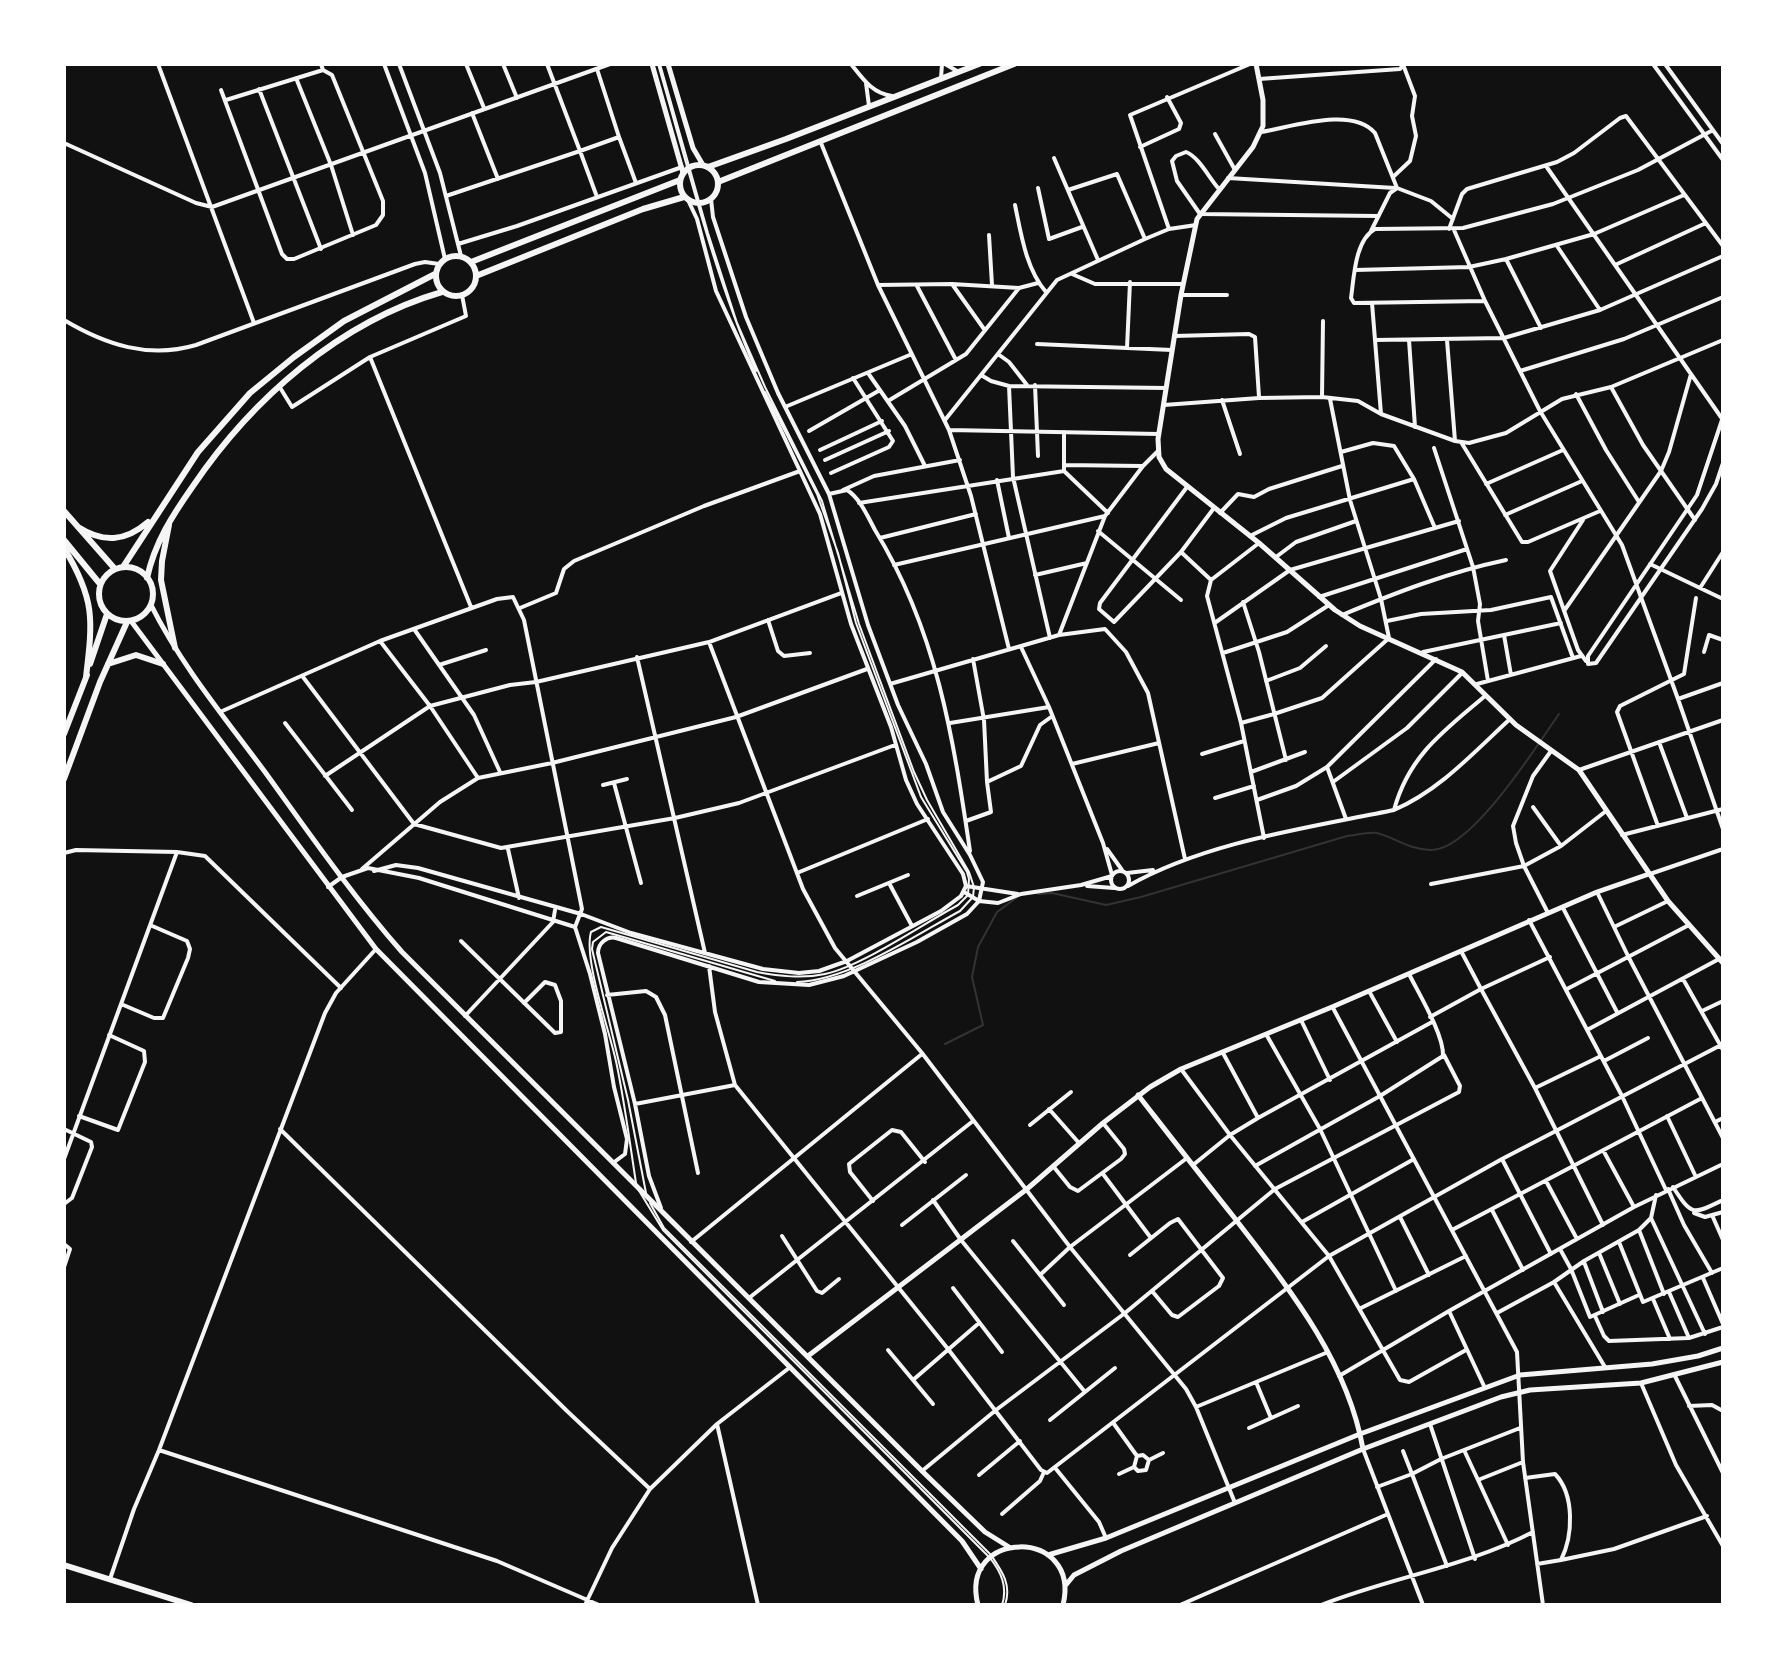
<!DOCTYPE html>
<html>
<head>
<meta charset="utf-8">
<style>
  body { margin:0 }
  #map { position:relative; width:1787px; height:1669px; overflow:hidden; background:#111; font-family:"Alegreya Sans",sans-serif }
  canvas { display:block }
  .frame { position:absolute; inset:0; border:66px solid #fff; pointer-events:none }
</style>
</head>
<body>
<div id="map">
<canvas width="1787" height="1669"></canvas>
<div class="frame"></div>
</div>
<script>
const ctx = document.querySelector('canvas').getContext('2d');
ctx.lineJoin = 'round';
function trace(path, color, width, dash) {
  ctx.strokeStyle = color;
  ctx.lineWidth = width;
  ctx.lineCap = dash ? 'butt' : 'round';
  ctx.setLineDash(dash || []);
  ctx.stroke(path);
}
trace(new Path2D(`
  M1038 894 1052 893 1106 905 1141 897 1347 836C1356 835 1369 832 1377 833 1396 838 1408 849 1430 850 1470 853 1537 745 1559 714
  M945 1044 983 1025 972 977 978 947 997 912 1016 898`), '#333', 2);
trace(new Path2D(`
  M658 64C688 167 713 272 756 371
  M660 64 708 233 737 323 765 387 822 501 859 624 914 772 927 800 969 872 974 887 973 897 960 911C914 936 850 980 797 982
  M636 1183C630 1144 625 1105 617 1066 611 1034 583 960 591 932L601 927 757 972C779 976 802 979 825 974 862 966 923 924 958 905L968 895 969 879 967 872 921 797 856 623 838 553 817 494 765 392
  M638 1189 663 1230 990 1558C1001 1572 1008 1587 1002 1605
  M646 1193 628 1100 592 949 593 942 606 932 775 981
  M650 1203 664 1228 991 1555C1002 1571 1012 1585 1005 1605`), '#f5f5f5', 2);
trace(new Path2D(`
  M158 64 254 323
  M384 64 425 173 445 259
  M399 64 440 173 461 256
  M466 64 484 108
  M503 64 517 98
  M851 64C863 79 872 93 892 96
  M945 64 957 71
  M1653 64 1723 160
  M1665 64 1723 144
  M296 78 331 165 353 235
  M941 78 942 64
  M1259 79 1400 69 1404 64
  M866 83 869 106
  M259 89 321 249
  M221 90 282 254 287 259H294L376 225 383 215V201L332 75 323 70 321 64
  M226 100 323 70
  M472 113 498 179
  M1261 132C1292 127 1352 106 1375 133L1397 188
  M1215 134 1235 170
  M619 137 636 183
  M64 143 196 203 212 207 610 64
  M821 143 878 285 949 430 971 496 1009 649
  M1140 147 1179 129 1181 123 1167 97
  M1054 158 1098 260
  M1546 166 1723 420
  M1393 177 1410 161 1416 136 1412 116 1415 96 1404 67
  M1228 178 1395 188
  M1038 188 1049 239 1082 227
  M1219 189C1209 178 1199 157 1186 152L1176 156 1172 161 1177 181 1200 214 1378 216
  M1068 190 1117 174 1145 239
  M446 196 580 151 547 64
  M597 197 580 151 619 137 597 69
  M1015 205C1021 234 1026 269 1046 292
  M1169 229 1130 115 1250 64
  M1449 229 1462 194 1467 189 1557 162 1574 153 1620 118 1626 116 1723 246
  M1454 230 1485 301 1540 411 1622 545 1678 699
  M1371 231 1390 193 1397 188 1431 201 1453 219
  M989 235 992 285
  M458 244 517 226 682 167
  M1557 246 1600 310
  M1506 259 1541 328
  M1615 265 1706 223
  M1355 270 1469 267 1506 259 1594 234 1684 195
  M1072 274 1095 284H1183
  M952 284 984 329
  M878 285 952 284 1019 288 1038 283
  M917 286 956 360
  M1181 295H1227
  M1485 301 1354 303 1351 298C1354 277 1355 240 1375 229L1463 228 1553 204 1638 170 1713 130
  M1372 303 1381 414
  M64 320C106 345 149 359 196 345L415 264 425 262 439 264
  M1174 336 1249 334 1255 337 1259 397
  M1375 340 1504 338 1600 310 1723 256
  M1409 340 1415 427
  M1447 340 1455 441
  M1037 344 1172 350
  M1127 348 1130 282
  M998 354 1009 362 1027 385
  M370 357 471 607
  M1520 371 1624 339 1723 297
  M868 373 905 426 925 466
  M981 375 991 381 1009 386 1166 388
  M1035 385 1038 456
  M279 386 292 407 370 357 466 316 462 295
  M1009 386 1013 477 1050 638
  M1611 387 1643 445 1695 520
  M1576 394 1606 450 1639 502
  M1322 397 1323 321
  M1222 400 1240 454
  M888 401 966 354 1019 288
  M1164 405 1259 398 1322 397 1358 401 1381 414 1455 441 1469 443 1506 433 1562 399 1611 387 1723 340
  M785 407 912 354
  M1723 417 1697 495 1588 656V664L1596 663 1702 509 1716 484 1723 463
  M945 420 1057 280 1145 239 1169 229 1196 225
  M949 430 1159 434
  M809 431 880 390
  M1064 432V471L1108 513
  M1461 442 1522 542H1528L1600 511
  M1434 448 1473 567 1480 604 1478 621 1488 681
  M820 450 882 421
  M1341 452 1373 443 1394 446 1414 479 1435 528
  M825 460 889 431
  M1064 465 1142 466
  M831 473 889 447 893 441 853 378
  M997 480 1009 538
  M1486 484 1563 450
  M1187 487 1100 603 1099 609 1114 622 1181 552 1214 508
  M843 490 874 476 960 460
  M829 494 847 490C860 498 868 517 875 530 937 631 953 737 970 851
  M859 503 1064 471
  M1220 513 1238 494 1254 497 1269 489 1342 466
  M1505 515 1582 481
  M1583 520 1550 571 1578 650 1586 661
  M1098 531 1181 600
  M1250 536 1286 518 1414 479
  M880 538 976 514
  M1259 543 1211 580 1207 596 1241 723 1264 838
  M1181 552 1211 580
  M1276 557 1296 542 1356 521
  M1650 564 1723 599
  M894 565 1105 516
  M1035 575 1087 563
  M1700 588 1723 552
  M1319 597 1467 549
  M1243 602 1259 652 1286 760
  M520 608 556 593 564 569 574 561 704 506 800 471
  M1564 611 1661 471 1669 452 1691 374
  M1342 615C1395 593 1449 572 1506 560
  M768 620 778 651 784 656 810 653
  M1387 621 1421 614 1491 610 1551 597 1573 658
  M1216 622 1290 570 1459 521
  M414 629 474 715 500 772
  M1059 635 1105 516 1143 466 1158 451
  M1504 635 1511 675
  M380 641 430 706 478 778
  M709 642 803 889 835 948 922 1053 1070 1247 1186 1389 1196 1407 1235 1503
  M1021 647 1049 707 1103 843 1112 875
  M1423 652 1561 623
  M1704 652 1709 635 1723 640
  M1223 653 1287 632 1329 605
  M637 657 705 953
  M439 665 486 650
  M303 677 414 824 501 848 675 818 739 803 895 745
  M1266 681 1300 668 1326 646
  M1723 683 1678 699 1723 829
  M890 684 1059 635 1105 629 1126 652 1148 693 1185 859
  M1477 684 1581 656
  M220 712 380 641 497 599 513 597 524 620 582 909 575 927
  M285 723 352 810
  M950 723 1049 707
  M1241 723 1274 714 1322 698 1389 638 1381 599 1350 500 1330 399
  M1659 742 1687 818
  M1202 754 1244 741
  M1072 764 1159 743
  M1579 770 1723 720
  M1251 772 1305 752
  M325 776 430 706 510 685 536 682 709 642 841 593
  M987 782 1021 766 1040 725 1051 717
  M1333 782 1407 728 1462 673
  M614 783 641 883
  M603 785 627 779
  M1215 798 1254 786
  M1257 800 1296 786 1327 767
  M1533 807 1561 846
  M1394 810C1409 755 1444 731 1485 696
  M1346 819 1327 767 1436 659
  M966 821 991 812 987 782 984 720 973 659
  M1658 826 1617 712 1620 706 1684 674 1696 598
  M1622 835 1723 809
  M508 849 519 898
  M1107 849 1122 870
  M64 853 76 850 177 852 205 856 341 988
  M362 869 440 802 478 778 552 763 736 717 867 669
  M1111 880a9 9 0 1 1 18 0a9 9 0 1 1-18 0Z
  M374 871 396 865 418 868 581 914 631 933 763 969 799 973 819 971 847 961 941 911 961 896 966 886 963 874 917 804 906 780 891 727 851 624 820 514 716 291 697 219 688 200
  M797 873 928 819
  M1127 873 1153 870
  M1650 874 1723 849
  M889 883 912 926
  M1431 884 1524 866 1561 846 1606 811
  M966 886 1018 894
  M1087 886 1114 888
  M1128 886C1205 842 1307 828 1394 810 1440 790 1473 753 1510 719
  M328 887 342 877 368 868 419 878 575 927 590 974 605 1034 614 1087 627 1139 625 1154 613 1163
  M964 892 979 901 998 903 1021 894 1081 885 1112 876
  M1597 892 1629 958 1723 1138
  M857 896 908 875
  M1563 908 1617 1012
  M1548 913 1524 866 1516 843 1513 826 1533 776 1551 751
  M1529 920 1622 1096 1666 1190
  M1614 927 1668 901
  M461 941 555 1033 561 1032V1001L555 985 545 982 524 1003
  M1461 951 1481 989 1550 957
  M709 966 715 1012 735 1085 948 1349 1041 1470 1047 1473 1329 1256 1502 1159 1723 1044
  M1683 979 1723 1050
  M1567 989 1689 925
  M1369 991 1397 1042
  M607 995 646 991 656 997 665 1015 698 1173
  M121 1004 154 1018H163L188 958 190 949 187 941 150 925
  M1333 1008 1517 1352 1523 1462 1543 1605
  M1702 1011 1723 1001
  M465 1016 553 922 555 910
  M1430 1017 1481 989 1535 1088 1603 1225
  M1301 1020 1330 1080
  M1587 1030 1719 959
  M1266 1034 1320 1129 1396 1291
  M1223 1053 1258 1118
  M1604 1061 1648 1038
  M1181 1069 1230 1135 1329 1256 1400 1380 1409 1382 1466 1350
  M1535 1088 1601 1056
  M635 1104 735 1085
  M1049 1109 1079 1143
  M79 1116 118 1130 145 1062 144 1051 109 1035
  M1667 1116 1695 1175
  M1715 1122 1723 1118
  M1030 1125 1071 1092
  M64 1129 91 1142 92 1147 72 1198 64 1204
  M280 1129 567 1411 650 1489
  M1603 1150 1634 1207
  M64 1159 177 852
  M1502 1159 1551 1254
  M1193 1165 1230 1135 1258 1118 1432 1022
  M1053 1166 1070 1187 1078 1191 1121 1159 1125 1154 1124 1149 1103 1123
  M1255 1166 1380 1096 1443 1056C1444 1035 1419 994 1409 974
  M1103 1174 1151 1238
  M1546 1181 1577 1239
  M1673 1187C1692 1216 1692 1215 1723 1200
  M1668 1189 1684 1225 1712 1273
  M933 1200 961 1240 1085 1392
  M873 1201 850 1172 849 1164 892 1130 901 1132 925 1162
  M661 1208 649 1176 635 1104 598 953C598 943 607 936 616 938L759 982 809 985 844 976 917 942 967 914 979 901 983 882 970 855 943 812 926 764 898 705 868 625 829 494 778 393 746 317 713 217 711 199
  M1492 1210 1523 1270
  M1694 1213 1705 1217 1723 1212
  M1712 1215 1723 1240
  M1400 1217 1429 1275
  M1651 1218 1705 1334
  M1302 1222 1414 1159
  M902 1225 966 1175
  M1452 1230 1702 1098
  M1639 1230 1664 1294
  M782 1236 817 1291 822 1293 839 1279
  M1013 1241 1064 1305
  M691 1242 922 1054
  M1619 1242 1643 1302 1723 1268
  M64 1244 70 1249 64 1267
  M1560 1249 1571 1269 1590 1317 1639 1295
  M1599 1253 1620 1304
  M1130 1255 1170 1223 1178 1219 1223 1278 1219 1286 1178 1317 1172 1315 1152 1291
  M1584 1262 1603 1312
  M1040 1275 1070 1247 1187 1158
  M1703 1278 1723 1324
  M1554 1282 1584 1261 1639 1230 1651 1218 1656 1195
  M953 1288 1002 1352
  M1669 1292 1689 1338
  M749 1298 973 1121
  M1653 1299 1670 1339
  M1361 1308 1466 1256
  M1449 1311 1484 1386
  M1497 1313 1554 1282 1605 1367
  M1595 1316 1604 1336 1609 1341 1689 1338 1723 1327
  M888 1350 933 1404
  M1339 1376 1449 1311 1634 1207 1723 1164
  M1675 1376 1723 1473
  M913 1380 979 1323
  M1256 1382 1271 1418
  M1641 1383 1676 1465 1723 1546
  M1689 1406 1712 1405 1723 1411
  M1196 1407 1328 1352
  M1050 1420 1115 1368
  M717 1424 758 1605
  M1114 1424 1137 1456
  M1430 1424 1475 1559
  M1249 1428 1298 1406
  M1363 1449 1423 1605
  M159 1450 497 1561 599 1605
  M1464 1450 1478 1480
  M1149 1460 1143 1455 1137 1456 1134 1467 1138 1471 1146 1470 1149 1460 1163 1453
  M1056 1469 1099 1522 1106 1538
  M922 1471 996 1410 1125 1313 1275 1189 1459 1092 1460 1086 1444 1055
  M1119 1474 1134 1467
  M979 1475 1020 1441
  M1525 1478 1555 1474C1575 1495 1573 1536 1561 1560L1537 1564
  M1377 1487 1412 1474 1403 1451
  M1002 1514 1040 1481 1044 1472
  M1508 1545 1478 1480 1523 1462
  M1561 1560 1614 1549 1707 1516
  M1447 1566 1412 1474 1441 1459 1520 1428
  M110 1579 134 1509 159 1450 325 1013 336 993 376 949
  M585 1605 612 1548 650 1489 717 1424 789 1368
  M1180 1605 1388 1514
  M1321 1605C1391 1577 1466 1567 1533 1532`), '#f5f5f5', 4);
trace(new Path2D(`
  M652 64 683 173
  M668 64 693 148 703 165
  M1256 64 1263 100V126L1253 147 1197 219 1181 295 1158 439 1159 457 1166 469 1259 543 1335 610 1360 626 1462 672 1516 725 1579 770 1668 901 1723 963
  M151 605C181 665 225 718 265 772 309 833 352 895 402 952L922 1471 985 1532 1009 1547
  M131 621 376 949 962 1541 981 1569
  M1138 1095C1170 1136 1201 1176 1233 1216 1287 1286 1347 1359 1363 1449
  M808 1356 1027 1189 1103 1123 1150 1087 1181 1069 1332 1007 1597 892 1649 874
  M1048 1555 1106 1538 1360 1434 1520 1375 1652 1364 1698 1356 1723 1348
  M1065 1586 1074 1575 1121 1551 1363 1449 1501 1397 1530 1390 1641 1383 1723 1362
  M978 1605C958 1528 1082 1527 1063 1605`), '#f5f5f5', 5);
trace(new Path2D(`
  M64 1565 191 1605`), '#f5f5f5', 6);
trace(new Path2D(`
  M680 184a19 19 0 1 1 38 0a19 19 0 1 1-38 0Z
  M708 167 786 139 979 64
  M718 182 1014 64
  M436 276a20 20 0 1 1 40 0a20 20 0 1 1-40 0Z
  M471 262 680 180
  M476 276 643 209 684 197
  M64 511 115 569
  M169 525 162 561 161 580 175 648
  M78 527C103 543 125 542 148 522
  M64 540 100 584
  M64 548C95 599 93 619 86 677
  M99 594a27 27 0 1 1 54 0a27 27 0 1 1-54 0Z
  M123 567 198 452 250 393 294 357 344 321 435 274
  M147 578C155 542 172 516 193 486 252 399 339 322 442 292
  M90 664 107 614
  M108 664 136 655 163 664
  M64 734 87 675
  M64 779 100 682 127 622`), '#f5f5f5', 6);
</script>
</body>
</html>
